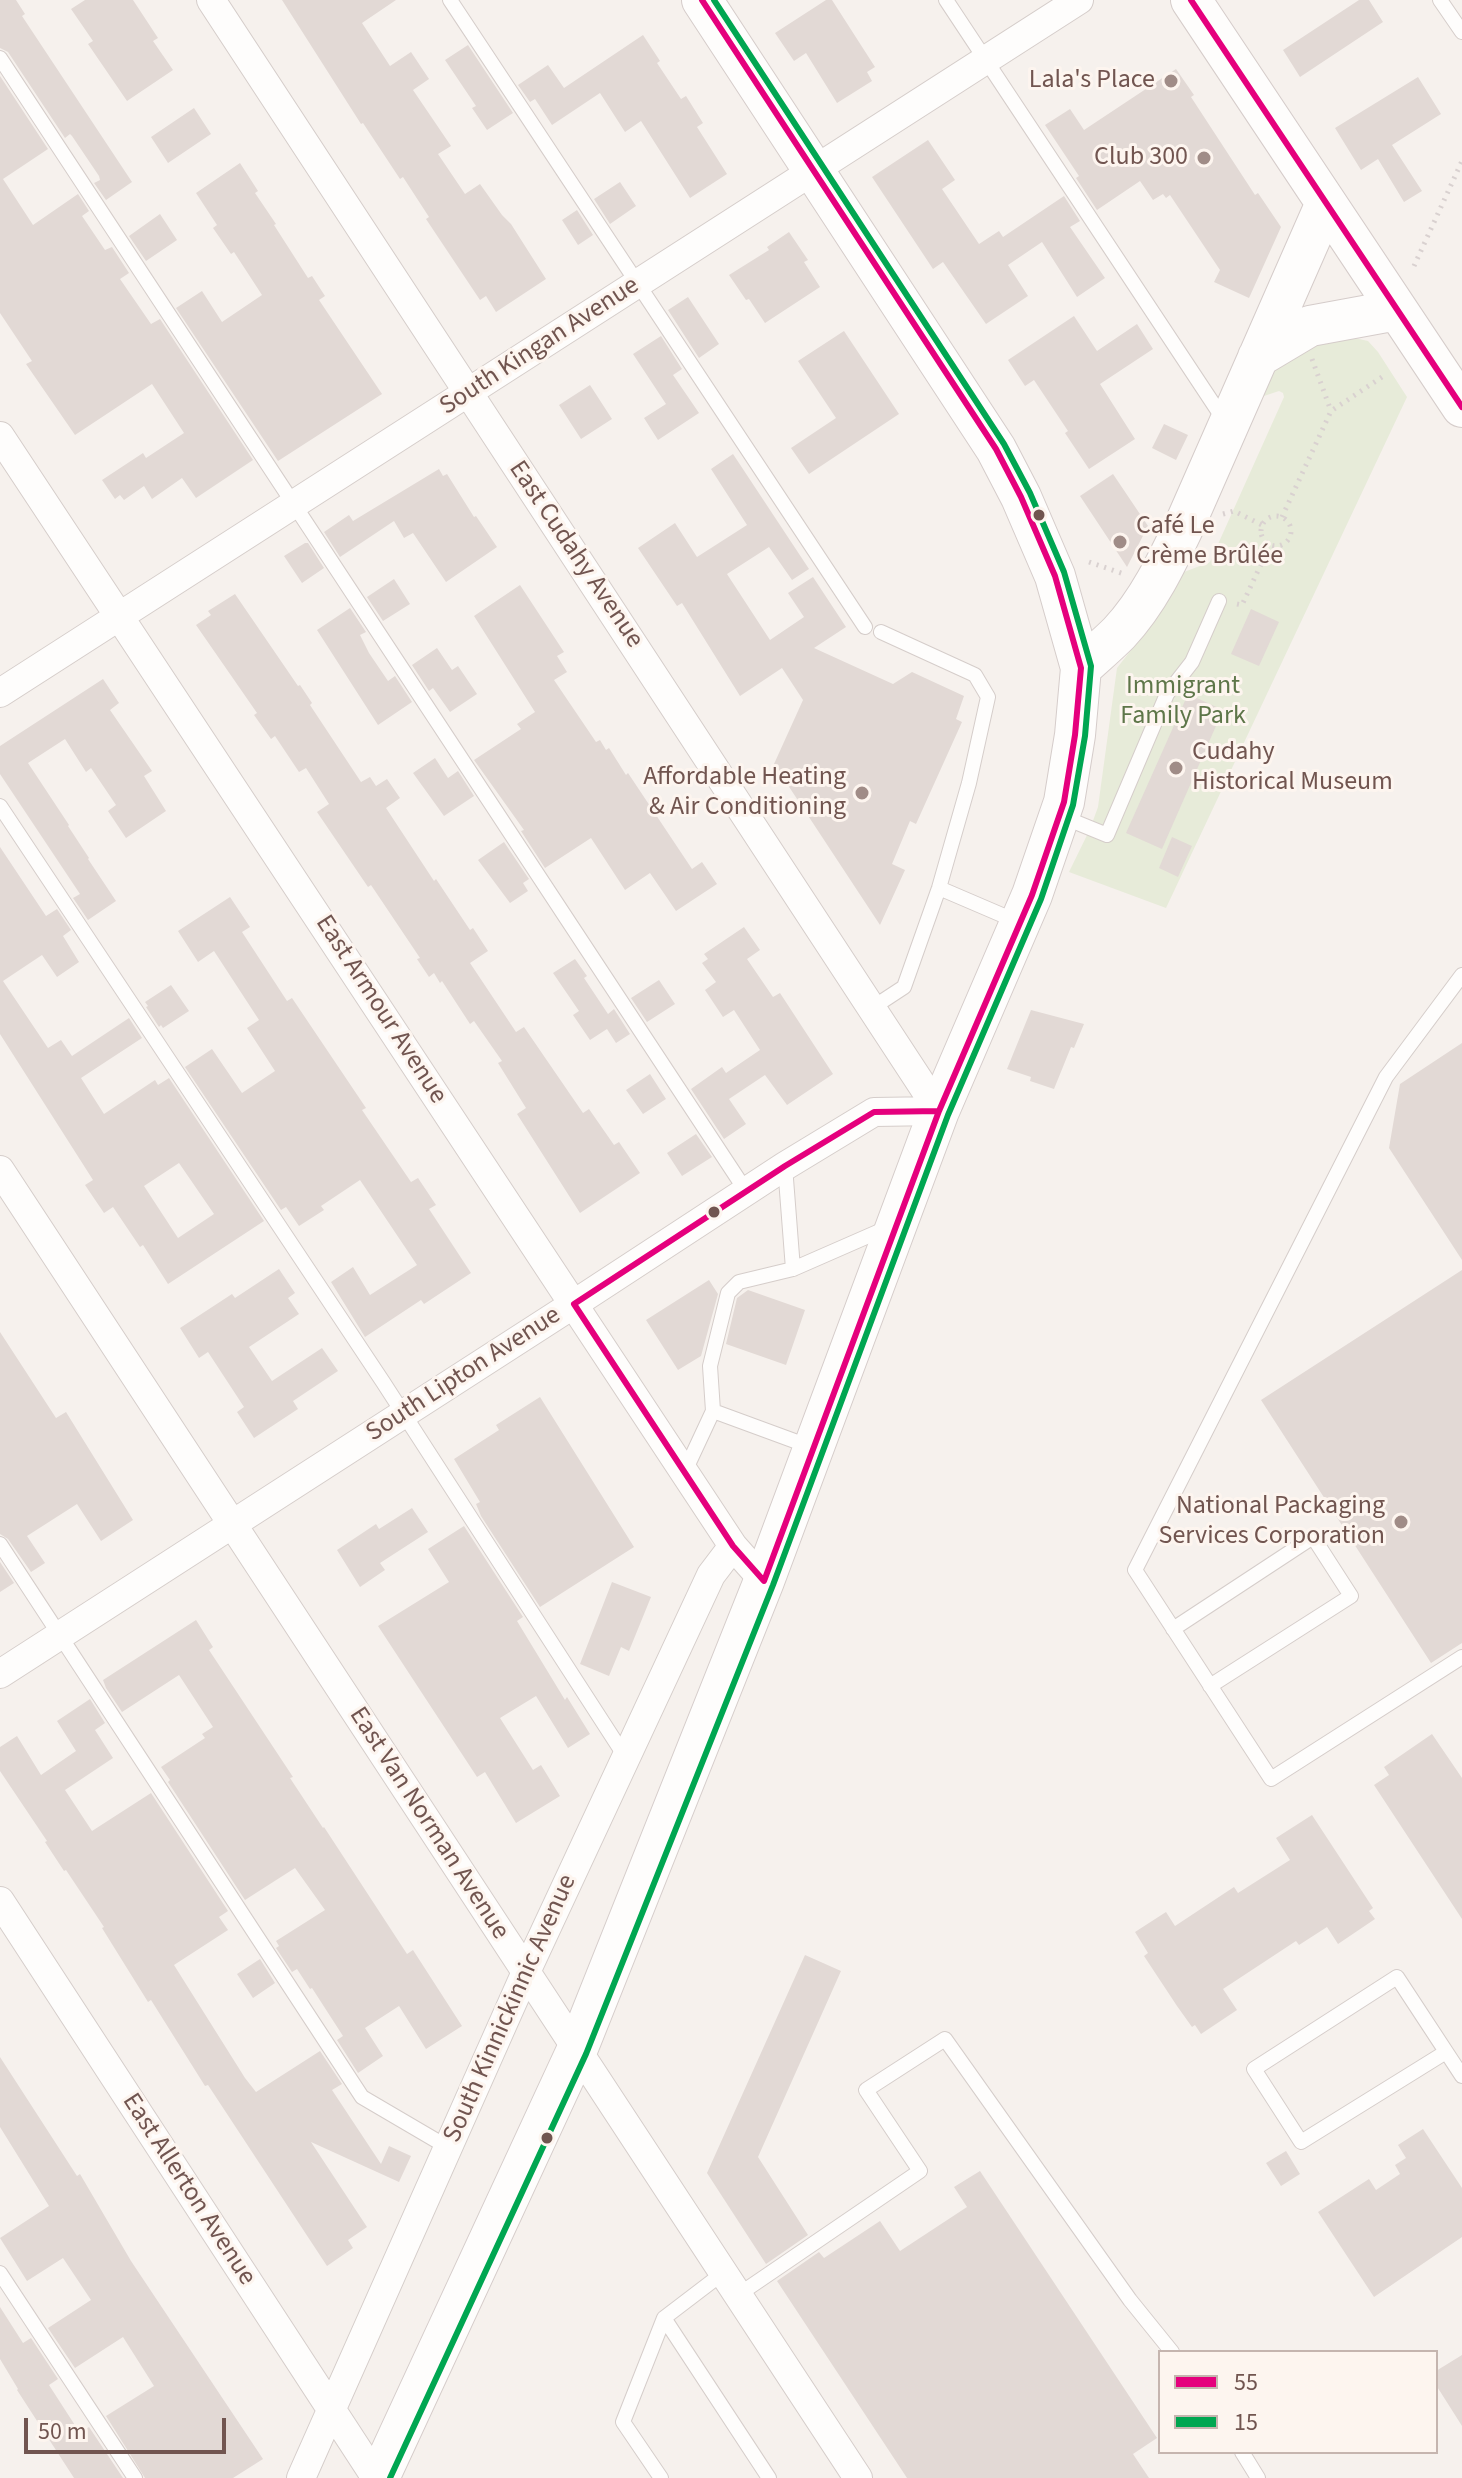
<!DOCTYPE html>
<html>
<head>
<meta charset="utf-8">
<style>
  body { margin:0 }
  #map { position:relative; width:1462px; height:2478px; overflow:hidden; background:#f6f1ed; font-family:"Source Sans 3",sans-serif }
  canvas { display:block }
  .legend { position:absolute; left:1158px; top:2350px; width:280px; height:104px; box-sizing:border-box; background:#fdf5ef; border:2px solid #c5b5af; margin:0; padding:10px 14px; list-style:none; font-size:24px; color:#715550 }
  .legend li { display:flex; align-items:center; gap:16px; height:40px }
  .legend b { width:40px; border:2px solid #c5b5af }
  .scale { position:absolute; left:24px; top:2418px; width:202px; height:36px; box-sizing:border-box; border:4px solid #715550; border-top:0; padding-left:10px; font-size:24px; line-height:28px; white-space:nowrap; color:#715550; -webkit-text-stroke:6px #fdf5ef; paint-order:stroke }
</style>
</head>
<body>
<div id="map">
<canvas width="1462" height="2478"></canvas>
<ul class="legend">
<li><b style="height:10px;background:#e5007d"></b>55</li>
<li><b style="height:10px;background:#00a651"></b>15</li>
</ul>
<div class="scale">50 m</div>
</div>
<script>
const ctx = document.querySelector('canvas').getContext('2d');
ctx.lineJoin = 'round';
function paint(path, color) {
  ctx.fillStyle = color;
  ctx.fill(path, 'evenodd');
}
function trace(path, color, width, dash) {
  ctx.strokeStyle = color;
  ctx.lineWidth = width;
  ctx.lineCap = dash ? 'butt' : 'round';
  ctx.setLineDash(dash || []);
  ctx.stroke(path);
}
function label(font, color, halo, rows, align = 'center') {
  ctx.font = font + ' "Source Sans 3",sans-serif';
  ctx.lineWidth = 6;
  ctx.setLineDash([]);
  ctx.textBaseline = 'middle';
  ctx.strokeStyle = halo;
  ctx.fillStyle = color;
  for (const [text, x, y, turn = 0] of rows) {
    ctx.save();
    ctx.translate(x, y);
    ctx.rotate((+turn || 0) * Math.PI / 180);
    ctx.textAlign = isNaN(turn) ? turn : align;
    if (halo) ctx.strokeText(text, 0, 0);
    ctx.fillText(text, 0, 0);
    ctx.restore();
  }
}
paint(new Path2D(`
  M1350 337 1368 341 1378 352 1407 397 1166 908 1069 872 1090 829 1098 807 1117 668 1157 617 1179 574 1210 562 1284 397 1283 393 1279 391 1261 397 1272 372 1306 347Z`), '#e7ebd9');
paint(new Path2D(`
  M0 0H16L25 14 22 16 132 182 106 200 94 183 100 180 99 176 72 136 70 134 65 138 8 52 0 48Z
  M85 0H133L158 38 153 41 173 70 127 101 88 44 93 41 71 9Z
  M282 0H396L362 23 390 66 411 52 429 79 413 90 451 146 438 154 465 194 480 184 502 215 511 224 546 279 496 312 486 296 480 300 426 219 429 217 403 177 400 179 363 123 361 124Z
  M826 0H832L875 67 867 72 872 81 837 103 806 53 794 61 775 33Z
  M1359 0H1369L1383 22 1300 77 1283 50Z
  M643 35 660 61 657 63 681 99 686 96 703 123 697 127 727 174 690 198 641 121 625 132 600 93 552 125 535 99 530 102 518 85 548 65 564 88Z
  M468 45 513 113 487 130 472 108 476 106 445 60Z
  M1176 69 1194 95 1191 97 1255 195 1258 193 1281 227 1249 298 1214 282 1220 270 1170 195 1166 198 1163 194 1153 200 1140 181 1097 210 1076 178 1079 176 1045 125 1070 109 1084 130Z
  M0 76 48 149 3 179 33 225 78 194 89 211 82 216 105 250 112 247 129 273 120 279 151 324 160 319 253 460 196 498 182 478 152 499 144 486 124 500 120 495 115 499 102 480 143 453 146 458 184 433 152 384 75 435 26 364 32 361 0 313Z
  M1418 77 1441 114 1392 145 1422 191 1404 202 1378 159 1361 170 1335 128Z
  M194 108 211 134 168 163 151 137Z
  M928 140 955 180 942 189 979 244 999 231 1003 237 1064 196 1080 221 1070 227 1105 278 1077 297 1042 242 1008 265 1028 296 986 324 943 262 933 269 872 177Z
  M240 163 258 191 255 193 276 224 274 225 308 278 312 276 325 296 319 300 382 394 278 461 176 308 202 291 222 322 262 295 234 252 231 254 213 228 217 225 196 193Z
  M620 182 636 206 610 224 594 199Z
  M577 210 593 235 578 245 562 220Z
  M160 214 177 240 146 261 129 236Z
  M789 232 808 260 804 262 820 287 765 323 749 299 746 300 729 275 769 250 767 247Z
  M688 297 719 344 699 358 668 310Z
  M1074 316 1097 351 1137 324 1153 349 1100 384 1135 439 1089 469 1065 433 1068 431 1034 380 1025 386 1008 360Z
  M844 331 899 414 809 474 791 448 836 418 798 361Z
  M661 336 682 369 673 375 699 413 658 440 644 418 666 404 633 354Z
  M590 385 612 419 581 439 559 405Z
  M1164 424 1188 435 1176 460 1152 448Z
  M733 454 809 569 792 580 769 547 727 574 770 640 804 617 788 593 813 577 846 627 814 648 893 684 912 672 964 696 956 719 962 722 916 824 910 821 892 864 905 870 880 925 774 764 803 700 782 668 740 696 682 603 677 606 638 548 675 523 697 557 747 525 711 469Z
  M439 469 443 476 447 474 474 517 476 516 497 547 446 582 413 533 404 538 394 521 340 557 324 532 349 515 353 521Z
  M1113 474 1148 526 1127 567 1080 496Z
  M305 543H308L324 568 302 583 284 556Z
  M394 579 410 604 383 621 367 597Z
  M520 585 564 652 557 656 567 672 554 680 596 742 600 740 606 750 609 748 626 775 628 773 692 869 702 862 717 884 676 911 650 873 625 890 591 838 545 868 521 831 524 830 474 760 521 729 517 724 535 712 474 616Z
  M235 594 298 686 300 685 312 703 310 705 361 782 370 777 376 786 387 779 400 798 386 808 434 881 436 879 470 930 473 928 488 951 470 963 516 1032 524 1027 583 1113 589 1109 614 1145 619 1142 640 1173 580 1213 517 1114 526 1108 498 1063 502 1061 474 1021 470 1024 442 981 440 983 434 973 429 977 417 959 420 958 371 885 368 887 317 812 329 804 306 768 299 772 275 736 271 739 254 715 257 713 196 625 211 615 208 611Z
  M350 608 366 632 360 635 369 653 388 681 395 676 412 702 378 725 317 630Z
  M1251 609 1279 622 1259 666 1231 654Z
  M437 648 452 670 458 666 477 694 450 712 433 688 429 691 412 665Z
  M103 679 119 703 110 710 152 771 144 776 166 811 126 838 108 811 116 805 91 768 86 772 65 739 28 763 69 825 68 826 89 858 88 859 116 901 88 920 73 898 80 894 0 774V746Z
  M1188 694 1223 710 1162 849 1126 833Z
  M435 758 448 778 458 771 474 796 444 816 413 773Z
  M1172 837 1192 846 1178 877 1159 868Z
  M504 842 529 879 523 883 528 891 510 903 478 860Z
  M0 847 46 916 57 909 71 930 63 936 79 962 57 977 42 955 3 981 48 1048 61 1040 72 1056 129 1018 142 1038 81 1078 104 1114 155 1080 158 1085 169 1078 264 1221 168 1284 143 1245 140 1247 113 1207 104 1213 85 1185 93 1180 0 1034ZM179 1163 214 1214 178 1238 144 1186Z
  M230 897 250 927 242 932 287 1001 292 998 366 1108 362 1110 411 1182 418 1178 436 1205 429 1209 471 1273 424 1304 421 1300 365 1337 331 1282 353 1267 370 1295 417 1265 360 1180 321 1206 324 1210 299 1226 286 1207 281 1210 185 1067 212 1049 242 1093 275 1071 247 1028 259 1020 214 951 198 962 178 931Z
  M744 927 760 950 747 959 773 997 780 993 833 1074 787 1105 765 1075 729 1099 746 1124 724 1139 691 1089 722 1067 726 1073 760 1050 734 1010 723 1017 705 990 716 982 702 963 708 959 704 954Z
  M575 959 587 976 584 978 608 1014 614 1009 630 1034 616 1043 607 1029 590 1040 573 1015 579 1011 553 973Z
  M659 980 675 1004 647 1022 631 998Z
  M171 985 189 1011 163 1028 161 1025 159 1027 146 1007 148 1006 145 1002Z
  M1031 1010 1084 1024 1074 1048 1071 1047 1054 1089 1030 1081 1031 1077 1007 1069Z
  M1462 1043V1260L1389 1148 1400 1084Z
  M650 1074 666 1099 643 1114 626 1090Z
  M696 1134 712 1157 682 1176 667 1153Z
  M279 1269 295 1293 288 1298 299 1314 249 1347 272 1381 322 1348 338 1371 293 1401 298 1409 254 1438 237 1412 244 1407 208 1352 199 1358 180 1328 232 1294 235 1298Z
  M1462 1270V1643L1431 1663 1261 1400Z
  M709 1280 718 1294 701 1356 678 1370 646 1320Z
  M748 1290 805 1310 786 1365 726 1344 737 1298Z
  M0 1332 56 1418 66 1412 133 1520 101 1541 77 1504 27 1536 45 1563 31 1572 8 1539 0 1534Z
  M540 1397 634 1547 540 1607 481 1516 476 1504 480 1502 454 1459 499 1430 496 1425Z
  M412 1508 428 1532 380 1563 385 1570 360 1587 337 1550 376 1524 379 1529Z
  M464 1526 523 1617 517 1621 565 1700 567 1697 590 1734 568 1748 536 1696 500 1718 533 1770 541 1765 560 1796 516 1823 485 1772 477 1777 378 1626 449 1582 428 1549Z
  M0 1562 14 1583 0 1592Z
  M612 1582 651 1597 629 1651 621 1647 609 1676 580 1664Z
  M196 1620 213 1647 209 1650 293 1777 290 1778 323 1828 324 1827 407 1954 413 1950 462 2026 426 2049 399 2006 365 2028 383 2056 358 2073 337 2040 343 2036 312 1988 310 1989 297 1969 292 1972 276 1948 279 1946 276 1941 325 1910 295 1868 245 1900 168 1782 170 1780 161 1767 205 1738 202 1734 213 1727 179 1675 122 1712 106 1688 103 1680Z
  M90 1699 105 1723 95 1730 113 1758 65 1790 92 1831 151 1793 228 1911 219 1917 228 1930 174 1965 245 2078 256 2092 320 2051 342 2084 332 2090 381 2164 389 2146 411 2156 399 2182 311 2142 367 2227 348 2240 353 2248 327 2266 208 2085 205 2086 151 2000 148 2002 102 1928 104 1927 66 1870 64 1871 45 1842 47 1841 0 1771V1747L17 1736 41 1775 76 1751 57 1721Z
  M1432 1734 1462 1778V1919L1374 1785 1389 1775 1384 1767Z
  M1312 1815 1373 1908 1369 1911 1375 1919 1338 1944 1327 1927 1299 1945 1296 1941 1223 1989 1237 2010 1201 2034 1195 2025 1192 2027 1177 2006 1144 1956 1148 1953 1135 1932 1166 1912 1175 1926 1234 1887 1238 1893 1290 1860 1276 1838Z
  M805 1955 841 1971 758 2157 808 2235 766 2264 707 2173Z
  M260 1959 275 1983 253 1998 237 1974Z
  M0 2057 77 2176 80 2174 131 2261 263 2459 233 2478H145L106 2416 154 2386 123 2337 75 2368 48 2328 91 2300 63 2258 27 2281 0 2238 49 2206 0 2127Z
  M1423 2129 1462 2188V2237L1374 2297 1318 2212 1369 2179 1376 2190 1400 2174 1395 2165 1406 2158 1398 2145Z
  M1286 2151 1300 2174 1281 2186 1266 2163Z
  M980 2171 1157 2438 1133 2454 1149 2478H907L777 2281 819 2252 824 2258 880 2221 900 2251 967 2207 954 2187Z
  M0 2307 23 2343 31 2338 58 2379 49 2385 80 2433 89 2427 123 2478H74L17 2390 18 2389 0 2359Z
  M1462 2355V2426L1436 2385V2371Z`), '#e2d9d5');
const lane = new Path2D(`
  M450 0 865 627
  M946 0 1224 420
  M1440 0 1462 32
  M0 58 746 1191
  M0 806 383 1382 626 1758
  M1063 817 1107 835 1167 694 1192 662 1219 601
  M939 888 1016 921
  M1462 975 1386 1077 1135 1570 1271 1779 1462 1657
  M872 1008 904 987 939 888 969 783 988 697 975 675 881 632
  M785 1166 793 1269 889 1227
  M713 1411 710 1366 728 1293 739 1282 793 1269
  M685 1471 713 1411 811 1447
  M0 1544 362 2097 449 2148
  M1173 1629 1313 1537 1351 1596 1210 1686
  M1446 2052 1301 2142 1254 2069 1397 1977 1462 2076
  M0 2273 135 2478
  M723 2273 664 2318 769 2478
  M738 2295 920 2171 866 2090 945 2039 1130 2300 1172 2352
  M1242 2452 1258 2478
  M661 2478 623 2422 664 2318`);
const street = new Path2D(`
  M211 0 939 1111
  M0 436 733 1546 764 1581
  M0 693 1079 0
  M0 1170 858 2478
  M0 1674 574 1304 785 1166 874 1112 939 1111
  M0 1901 376 2478
  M301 2478 526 1972 711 1575 733 1546`);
const secondary = new Path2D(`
  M1191 0 1462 407
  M1258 357 1310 326 1397 310
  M1081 668C1094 656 1107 645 1119 633 1148 602 1167 562 1185 524L1326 203
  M379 2478 577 2050 764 1581 939 1111 1032 895 1064 802 1075 735 1081 668 1055 576 1021 497 996 449 702 0`);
trace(lane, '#d5cdca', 16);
trace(street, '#d5cdca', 30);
trace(secondary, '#d5ccca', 42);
trace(new Path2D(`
  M1414 266 1462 161
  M1312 359 1331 411
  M1223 514 1234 511 1262 525
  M1261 531a15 15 0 1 1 30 0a15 15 0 1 1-30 0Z
  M1282 517 1331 411 1385 375
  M1089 562 1124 574
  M1237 604 1242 605 1270 545`), '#d9d1d0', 5, [2, 6]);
trace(lane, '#fefdfc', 14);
trace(street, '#fefdfc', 28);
trace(secondary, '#fefdfc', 40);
trace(new Path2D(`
  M702 0 996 449 1021 497 1055 576 1081 668 1075 735 1064 802 1032 895 939 1111
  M1191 0 1462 407
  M939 1111 764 1581 733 1546 574 1304 785 1166 874 1112Z`), '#e5007d', 6);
trace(new Path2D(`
  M390 2478 586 2054 773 1585 948 1115 1041 899 1073 805 1085 736 1091 666 1064 572 1030 493 1004 444 714 0`), '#00a651', 6);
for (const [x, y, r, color] of [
  [1171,81,8,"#a08c87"],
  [1204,158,8,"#a08c87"],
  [1039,515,7,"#715550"],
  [1120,542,8,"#a08c87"],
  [1176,768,8,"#a08c87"],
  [862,793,8,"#a08c87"],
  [714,1212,7,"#715550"],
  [1401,1522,8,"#a08c87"],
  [547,2138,7,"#715550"]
]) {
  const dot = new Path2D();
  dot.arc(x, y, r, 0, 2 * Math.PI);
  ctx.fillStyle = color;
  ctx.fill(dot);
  trace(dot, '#fdf5ef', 3);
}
label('26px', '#715550', '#fdf5ef', [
  ["Lala's Place",1155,81],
  ["Club 300",1188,158],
  ["Café Le",1136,527,"left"],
  ["Crème Brûlée",1136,557,"left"],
  ["Cudahy",1192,753,"left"],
  ["Historical Museum",1192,783,"left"],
  ["Affordable Heating",846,778],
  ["& Air Conditioning",846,808],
  ["National Packaging",1385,1507],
  ["Services Corporation",1385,1537]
], 'right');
label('26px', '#715550', '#fdf5ef', [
  ["South Kingan Avenue",540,347,-33],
  ["East Cudahy Avenue",575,555,56],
  ["East Armour Avenue",380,1010,57],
  ["South Lipton Avenue",464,1375,-33],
  ["East Van Norman Avenue",428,1824,57],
  ["South Kinnickinnic Avenue",511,2009,-66],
  ["East Allerton Avenue",188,2190,57]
]);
label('26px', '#5e7649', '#fdf5ef', [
  ["Immigrant",1183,687],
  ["Family Park",1183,717]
]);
</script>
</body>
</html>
